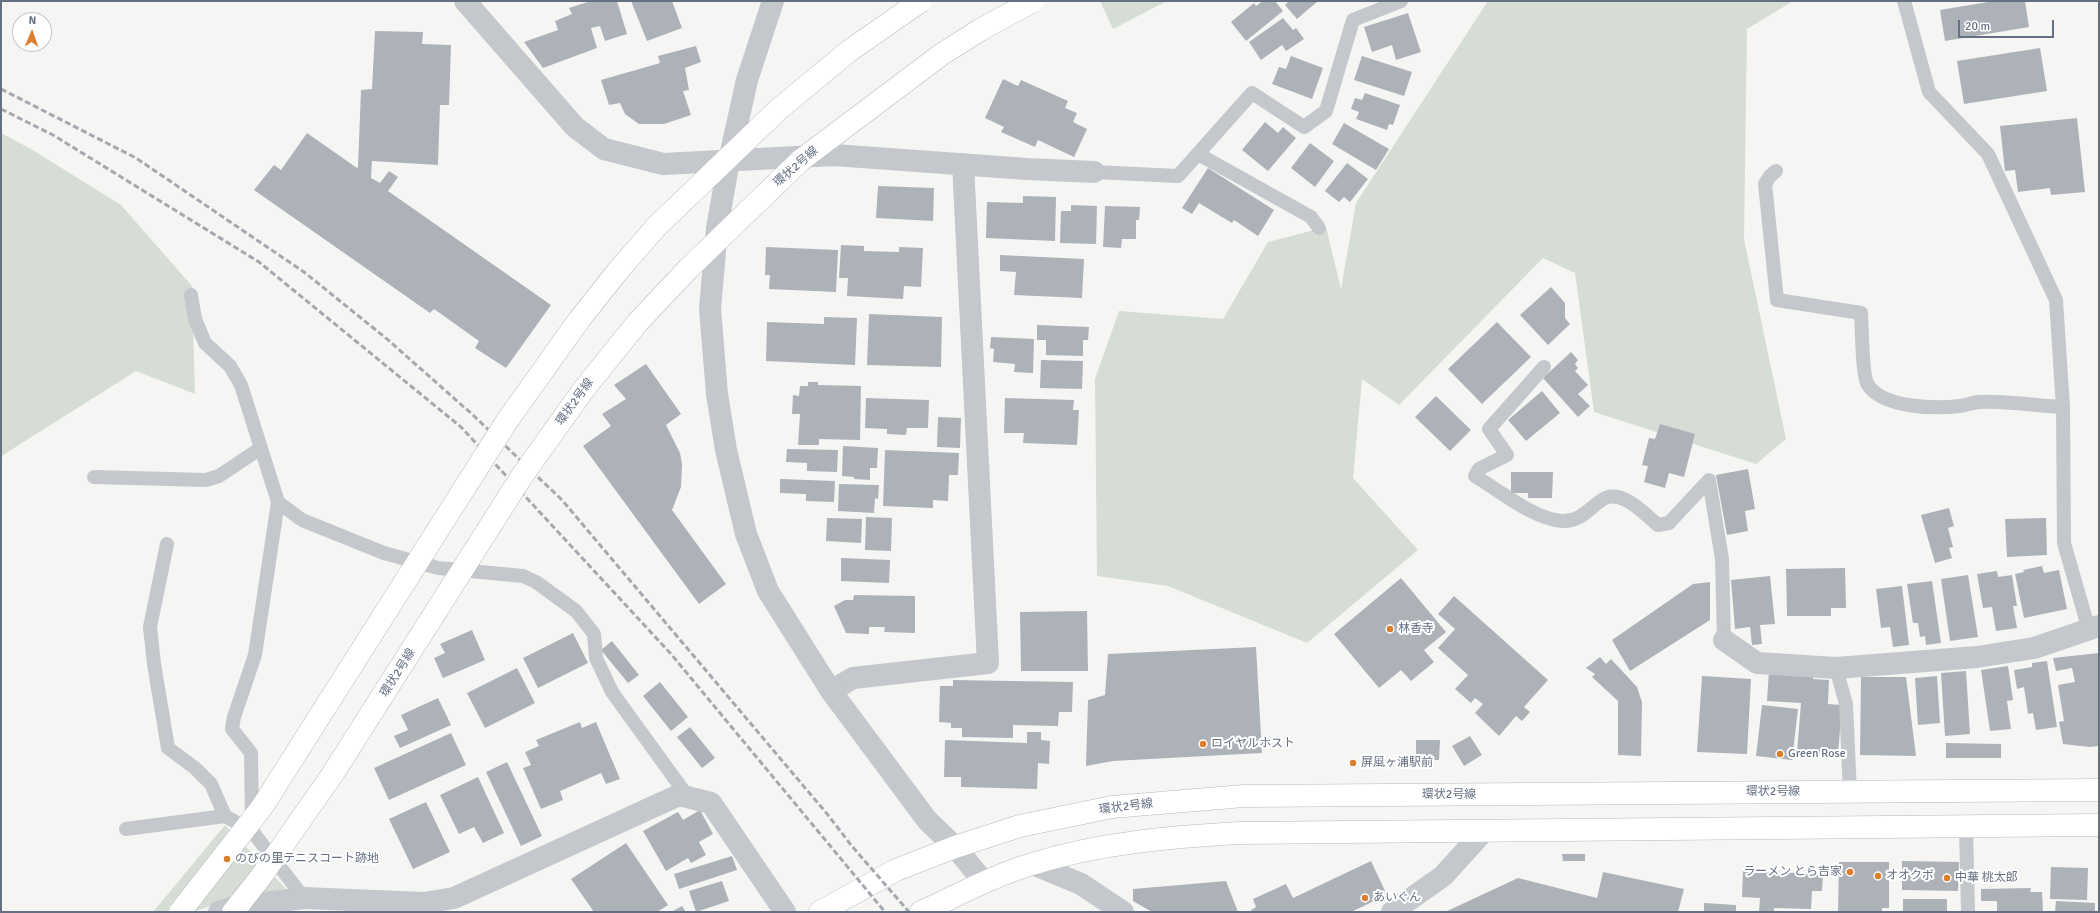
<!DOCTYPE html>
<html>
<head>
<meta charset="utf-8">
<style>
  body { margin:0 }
  #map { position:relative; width:2100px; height:913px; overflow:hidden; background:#f5f6f3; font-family:Signika,sans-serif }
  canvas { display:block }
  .frame { position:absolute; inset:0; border:2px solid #667083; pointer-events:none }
  .north { position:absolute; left:12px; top:12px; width:40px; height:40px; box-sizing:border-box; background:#fff; border:1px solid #c2c6cd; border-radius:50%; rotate:2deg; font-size:11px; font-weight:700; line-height:16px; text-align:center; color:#667083 }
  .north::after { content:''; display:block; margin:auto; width:14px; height:18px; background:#db7e2e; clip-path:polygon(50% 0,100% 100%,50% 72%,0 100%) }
  .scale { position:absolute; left:1958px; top:20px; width:96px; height:18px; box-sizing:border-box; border:2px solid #667083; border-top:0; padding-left:5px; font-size:12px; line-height:14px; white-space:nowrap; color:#667083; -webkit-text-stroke:3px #fff; paint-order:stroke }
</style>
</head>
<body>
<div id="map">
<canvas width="2100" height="913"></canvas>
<div class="frame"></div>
<div class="north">N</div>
<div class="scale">20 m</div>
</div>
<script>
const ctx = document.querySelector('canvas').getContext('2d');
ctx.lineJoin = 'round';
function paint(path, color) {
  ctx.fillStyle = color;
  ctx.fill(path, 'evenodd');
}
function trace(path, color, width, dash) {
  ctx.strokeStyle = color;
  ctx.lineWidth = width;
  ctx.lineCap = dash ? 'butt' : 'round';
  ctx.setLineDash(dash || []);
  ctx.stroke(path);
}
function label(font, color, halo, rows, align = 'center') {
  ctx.font = font + ' Signika,"Noto Sans JP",sans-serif';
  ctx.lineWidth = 4;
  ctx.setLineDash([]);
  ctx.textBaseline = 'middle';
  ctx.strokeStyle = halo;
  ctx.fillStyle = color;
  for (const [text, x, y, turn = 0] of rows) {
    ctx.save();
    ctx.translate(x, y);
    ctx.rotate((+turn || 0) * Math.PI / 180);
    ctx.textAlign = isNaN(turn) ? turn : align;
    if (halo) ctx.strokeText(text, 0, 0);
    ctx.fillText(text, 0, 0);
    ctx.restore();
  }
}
paint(new Path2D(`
  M1100 1H1167L1113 29Z
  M1488 1H1793L1747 29 1744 239 1786 439 1756 464 1594 412 1575 273 1543 258 1399 405 1362 379 1353 478 1418 550 1307 643 1168 586 1097 576 1095 379 1119 311 1223 319 1268 242 1326 227 1341 289 1356 203Z
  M1 133 31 149 121 205 192 286 195 394 136 371 3 455 1 463Z
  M225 825 291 894 227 900 193 912H153Z`), '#d6ddd4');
paint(new Path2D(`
  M591 1H617L627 34 605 41 600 26 591 28 597 48 543 68 524 42 558 30 555 21 572 14 569 8Z
  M631 1H672L682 28 647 41Z
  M1263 1H1275L1283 11 1246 41 1231 22 1254 3 1256 6Z
  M1289 1H1318L1297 19 1285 5Z
  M1994 1H2025L2029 27 1945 41 1940 10Z
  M1408 13 1421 52 1396 60 1392 45 1372 52 1364 27Z
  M1283 18 1293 30 1296 28 1304 39 1286 51 1282 45 1261 60 1249 42Z
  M375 31 423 32 422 44 451 45 449 105H440L438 165 372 161 371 178 380 183 389 171 398 177 388 191 551 305 506 368 475 348 479 341 434 309 430 313 254 190 274 165 281 170 307 133 357 168 358 167 361 90 372 89Z
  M696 46 701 62 685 68 689 90 683 91 691 115 664 124H639L625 114 620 103 609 105 601 80 660 63 658 56Z
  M2040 48 2047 91 1964 104 1957 61Z
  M1291 56 1323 68 1312 99 1272 84 1279 67 1286 69Z
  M1362 56 1412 72 1404 96 1354 80Z
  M1003 79 1018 86 1021 80 1068 101 1065 108 1077 113 1073 122 1087 129 1074 157 1038 140 1035 147 1001 132 1004 127 985 118Z
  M1365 93 1400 105 1393 125 1389 124 1387 130 1356 119 1359 112 1351 109 1355 98 1362 100Z
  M2077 118 2085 192 2051 195 2050 188 2018 192 2015 170 2005 171 2000 126Z
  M1265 122 1278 133 1283 127 1296 138 1268 171 1242 150Z
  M1344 123 1389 149 1376 170 1332 144Z
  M1310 143 1334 161 1315 187 1291 168Z
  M1347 163 1368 179 1350 202 1344 197 1339 202 1325 191Z
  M1208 168 1274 210 1258 236 1234 220 1232 223 1199 203 1192 214 1182 208Z
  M878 186 934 188 933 221 876 218Z
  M1023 196 1056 197 1055 241 986 238 987 202 1023 203Z
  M1071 205 1097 206 1096 244 1060 243 1061 211H1071Z
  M1105 206 1140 207 1139 220H1136V239H1122L1121 248 1103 247Z
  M841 245 864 246V251L899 252V247L923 248 921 287 904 286 903 299 847 296 848 278H839Z
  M766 247 838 250 836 292 769 289 770 275H765Z
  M1000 255 1084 259 1082 298 1014 295 1016 272 1000 271Z
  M1551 287 1565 303V318L1570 324 1548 345 1520 315Z
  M869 314 942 317 941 367 867 365Z
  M824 317 857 318 855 365 766 361 767 322 824 324Z
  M1497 322 1531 357 1482 404 1448 369Z
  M1037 325 1089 327 1088 340H1083V356L1046 355V340H1037Z
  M991 337 1034 339 1033 373 1014 372 1015 364 993 362 994 349 990 348Z
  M1571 352 1578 360 1575 364 1578 368 1575 371 1588 385 1578 394 1590 406 1578 417 1543 378Z
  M1041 360 1083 361 1082 389 1040 388Z
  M646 364 681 414 666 425 680 453 682 464 681 487 672 510 726 584 699 604 583 446 611 426 602 414 626 399 614 385Z
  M808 382H818V385L861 386 860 440 819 439V445H798L800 414H792L793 395 799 396 800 386H808Z
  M1542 391 1560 413 1526 441 1508 420Z
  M1436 396 1471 430 1450 451 1415 417Z
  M866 398 929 400 928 428H907L906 435 887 434V429L865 428Z
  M1005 398 1074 400 1073 410H1079L1077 445 1023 443 1024 433H1004Z
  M938 417 961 418 960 448 937 447Z
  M1660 424 1695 434 1684 477 1669 473 1665 488 1644 482 1648 466 1642 465 1649 438 1655 439Z
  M843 446 878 448 877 468H870V480L854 479V477L842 476Z
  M787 449 838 450 837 472 807 471V463L786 462Z
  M885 450 959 453 958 475H949L948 501 933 500V508L883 506Z
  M1748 469 1755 509 1745 511 1748 531 1727 535 1716 475Z
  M1511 472H1553L1552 498H1528V493H1511Z
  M780 479 835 481 834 502 806 501V494L780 493Z
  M839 484 879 485 878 499 875 498 874 513 838 511Z
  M1949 508 1954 526 1948 528 1953 547 1949 548 1952 558 1935 563 1921 515Z
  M866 517 892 518 891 551 865 550Z
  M827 518 862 519 861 543 826 541Z
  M2046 518 2047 555 2007 557 2005 519Z
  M841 558 890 560 889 583 841 581Z
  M2042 566 2044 573 2059 570 2067 609 2024 618 2015 574 2024 572 2023 570Z
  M1845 568 1846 608H1831V616H1787L1786 569Z
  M1997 571 1998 577 2012 575 2017 606H2013L2017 628 1996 631 1992 607 1983 608 1977 574Z
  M1968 575 1978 637 1950 641 1941 579Z
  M1770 576 1775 624 1760 625 1762 644 1752 645 1750 627 1735 629 1731 580Z
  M1401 578 1446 632 1424 650 1434 662 1411 681 1401 670 1379 688 1334 634Z
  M1932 581 1941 643 1926 645 1925 636 1920 637 1918 623H1913L1907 584Z
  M1710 582V620L1630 671 1612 640 1693 584Z
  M1902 586 1909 645 1893 647 1890 627 1881 628 1876 589Z
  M854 595 915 596V633L884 632 885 627H869V634L846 633 834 606 845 600H853Z
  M1454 596 1548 680 1524 707 1530 712 1522 721 1516 716 1499 736 1475 713 1483 704 1475 698 1471 703 1455 689 1468 675 1438 648 1455 629 1438 614Z
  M1087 611 1088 671H1021L1020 612Z
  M472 630 485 660 443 678 434 658 445 653 440 644Z
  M573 633 588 663 538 688 523 658Z
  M612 641 639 675 628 683 601 650Z
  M1256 647 1262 753 1113 761 1086 766 1088 700 1105 695 1108 654Z
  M2099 653V746L2090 747 2063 744 2059 722 2064 721 2058 685 2075 682 2072 668 2056 671 2053 658Z
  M1600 657 1606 664 1611 659 1637 687 1642 702 1641 756 1618 755V701L1592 677 1595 674 1586 668Z
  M2047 661 2057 727 2036 730 2033 713 2028 714 2024 687 2017 689 2014 670 2032 667V663Z
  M2008 666 2013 700 2007 701 2011 729 1990 731 1981 670Z
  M517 668 535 703 485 728 467 693Z
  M1769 670 1813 673V679L1829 680 1828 704 1842 705 1838 755 1797 753 1801 703 1767 701Z
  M1966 671 1970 734 1945 736 1941 673Z
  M1702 676 1751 679 1747 754 1697 752Z
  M1937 676 1940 723 1918 725 1915 678Z
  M1861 677H1906L1916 756 1860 755Z
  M953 680 1073 682 1072 712H1059L1058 726 1013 725V738L962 737V728H951V723L939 722 940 686H953Z
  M660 682 688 717 671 731 643 696Z
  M438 698 451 725 400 748 394 736 408 730 401 715Z
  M1762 705 1798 709 1792 760 1756 756Z
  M580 722 582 728 596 722 620 779 606 784 601 773 560 791 563 800 541 809 523 768 531 765 525 752 539 746 536 740Z
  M690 727 715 758 702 768 677 737Z
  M1027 732H1041V740L1050 741 1049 764 1038 763 1037 789 961 787V777H944L945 740 1027 743Z
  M451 733 466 765 389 800 374 768Z
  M1470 736 1482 755 1464 766 1452 746Z
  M1416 740H1440L1439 760H1425V754H1416Z
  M1946 743 2001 744V758H1946Z
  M507 762 542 836 521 846 486 772Z
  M478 777 504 833 483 843 474 827 459 834 440 795Z
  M426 802 450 852 413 869 389 819Z
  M700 810 713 834 699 842 706 855 691 863 688 858 666 871 643 831 678 812 683 820Z
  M626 843 668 905 657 912H594L571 879Z
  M1562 854H1585V861H1563Z
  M732 856 737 870 679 889 674 874Z
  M1371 861 1387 895 1351 912H1252L1251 910 1256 907 1253 899 1286 884 1293 898Z
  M1902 861 1959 862 1958 891 1902 890Z
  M1839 862H1889V908H1882V912H1838Z
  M2051 867 2088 868 2087 900 2050 899Z
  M1743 871 1823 874 1822 891H1812L1811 909 1774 908V912H1759L1760 898 1742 897Z
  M1603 872 1684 889 1678 912H1445L1518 878 1597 898Z
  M722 881 729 901 696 912 689 891Z
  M1226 881 1238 912H1152L1133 901V889Z
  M2031 888 2030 892H2042L2043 912H1997V901H1981V889Z
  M1903 899H1947V912H1903Z
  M2056 901 2095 903V912H2055Z
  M1704 903 1736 905V912H1704Z
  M682 906 686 912H671Z`), '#adb2b9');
const primary = new Path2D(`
  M820 912 896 870 955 847 1020 826 1112 807 1244 796 2099 790
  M921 912C958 895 993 876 1032 864 1100 843 1169 837 1239 833L2099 825`);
trace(primary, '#b5b8bd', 23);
trace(new Path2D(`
  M1904 1 1929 92 1988 154 2056 300 2063 407 2064 543 2089 630
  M1198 154 1311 217 1319 228
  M1776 171 1770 176 1765 184 1777 300 1861 313C1862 326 1862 377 1868 385 1883 408 1935 409 1960 406 1966 405 1972 403 1978 402 2003 400 2037 406 2063 407
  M1094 172 1178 176 1252 93 1304 127 1326 111 1353 20 1401 1
  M191 295 195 319 205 343 230 366 241 385 278 502 302 520 384 553 438 568 523 576 536 582 576 611 594 634 596 658 612 692 688 797
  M1544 367 1489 429 1507 455 1479 469 1475 476C1500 491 1534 519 1562 521 1593 522 1597 485 1626 500 1638 506 1648 517 1658 525L1669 523 1709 480 1722 559 1724 640
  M94 477 206 480 219 476 261 448
  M167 544 150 627 154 664 168 748 195 768 211 784 225 816
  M1836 668 1846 704 1850 792
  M252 822 251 753 232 729 234 717 255 655 278 502
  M1966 827 1968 912
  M126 829 225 816 252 831 304 898`), '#c4c7cb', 14);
trace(new Path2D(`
  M465 1 575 127 604 149 663 164 834 155 1027 169 1094 172
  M1724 640 1757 663 1836 668 1977 657 2034 648 2099 626
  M831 691 853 678 988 663 963 164
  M1033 864 1081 884 1123 912
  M219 912 234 907 304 898 424 903 454 898 679 795 711 803 785 912
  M1392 912 1443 876 1483 832`), '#c4c7cb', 22);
trace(new Path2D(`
  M773 1 747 80 729 161 717 228 710 309 717 394 726 450 746 534 768 591 831 691 927 820 955 847 984 882`), '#c4c7cb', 22);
trace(primary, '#fff', 22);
trace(new Path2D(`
  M1 89 136 158 304 272 387 339 473 415 562 500 828 815 851 845 909 912
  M1 109 53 135 259 262 461 427 671 654 885 912`), '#a5a8af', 3, [6, 3]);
const primaryBridge = new Path2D(`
  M180 912 262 807 507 421 579 320 617 272 657 226 779 109 849 51 921 1
  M233 912 260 878 332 775 522 476 584 389 638 322 688 269 801 160 942 54 980 30 1033 1`);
trace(primaryBridge, '#b5b8bd', 23, []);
trace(primaryBridge, '#fff', 22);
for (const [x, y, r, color] of [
  [1390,629,4,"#db7e2e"],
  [1203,744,4,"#db7e2e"],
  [1780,754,4,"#db7e2e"],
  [1353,763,4,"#db7e2e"],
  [227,859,4,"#db7e2e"],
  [1850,872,4,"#db7e2e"],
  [1878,876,4,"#db7e2e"],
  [1947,878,4,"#db7e2e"],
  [1365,898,4,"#db7e2e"]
]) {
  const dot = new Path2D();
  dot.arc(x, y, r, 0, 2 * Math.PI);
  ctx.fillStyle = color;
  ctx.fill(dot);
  trace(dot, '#fff', 1.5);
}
label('12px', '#667083', '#fff', [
  ["環状2号線",796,167,-41],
  ["環状2号線",575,402,-54],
  ["環状2号線",398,673,-58],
  ["環状2号線",1773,792],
  ["環状2号線",1449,795],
  ["環状2号線",1126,807,-7]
]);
label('12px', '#667083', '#fff', [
  ["林香寺",1398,629],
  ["ロイヤルホスト",1211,744],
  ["Green Rose",1788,754],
  ["屏風ヶ浦駅前",1361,763],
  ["のびの里テニスコート跡地",235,859],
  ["ラーメン とら吉家",1842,872,"right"],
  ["オオクボ",1886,876],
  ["中華 桃太郎",1955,878],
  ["あいぐん",1373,898]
], 'left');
</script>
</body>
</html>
